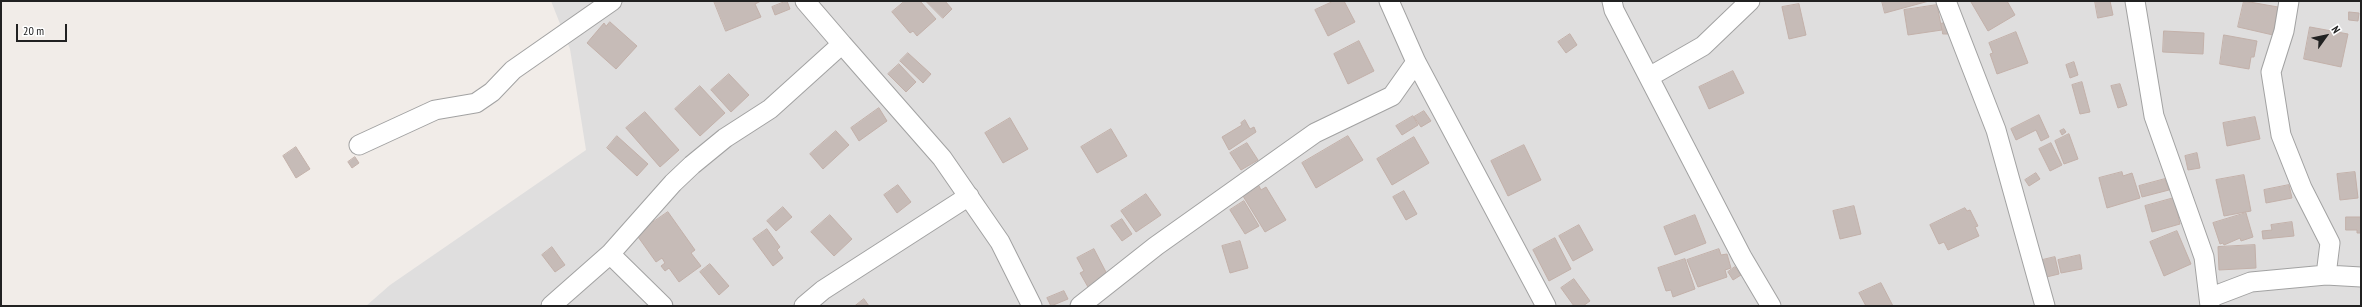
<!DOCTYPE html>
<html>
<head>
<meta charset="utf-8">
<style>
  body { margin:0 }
  #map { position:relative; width:2362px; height:307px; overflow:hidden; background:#f1ece8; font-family:"PT Sans Narrow",sans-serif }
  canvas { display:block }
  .frame { position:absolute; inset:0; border:2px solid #212121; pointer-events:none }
  .north { position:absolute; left:2306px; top:16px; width:40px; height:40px; -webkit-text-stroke:3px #fff; paint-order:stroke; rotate:57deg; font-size:11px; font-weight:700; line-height:16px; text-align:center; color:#212121 }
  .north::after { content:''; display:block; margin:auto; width:14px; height:18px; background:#212121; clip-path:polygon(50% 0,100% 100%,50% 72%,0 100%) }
  .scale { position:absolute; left:16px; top:24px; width:51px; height:18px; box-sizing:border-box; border:2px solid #212121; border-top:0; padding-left:5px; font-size:12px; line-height:14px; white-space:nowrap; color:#212121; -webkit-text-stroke:3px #fff; paint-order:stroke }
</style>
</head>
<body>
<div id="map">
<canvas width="2362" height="307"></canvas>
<div class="frame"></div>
<div class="north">N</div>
<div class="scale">20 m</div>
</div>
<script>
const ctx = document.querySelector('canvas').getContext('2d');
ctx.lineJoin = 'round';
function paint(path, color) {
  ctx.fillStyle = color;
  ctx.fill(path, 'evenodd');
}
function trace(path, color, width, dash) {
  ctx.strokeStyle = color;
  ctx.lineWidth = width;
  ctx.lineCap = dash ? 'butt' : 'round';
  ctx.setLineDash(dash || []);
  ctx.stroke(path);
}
paint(new Path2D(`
  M551 1H2361V306H366L390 285 586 150 570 49Z`), '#dfdede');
const building = new Path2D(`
  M714 1H761L755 4 761 17 726 31Z
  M787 1 790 9 775 15 772 7Z
  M905 1H920L936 19 917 36 913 31 910 33 892 12Z
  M926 1H945L952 9 943 18Z
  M1334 1H1344L1355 22 1328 36 1315 10Z
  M1882 1H1929L1885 13Z
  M1973 1H2007L2015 15 1988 31 1971 2Z
  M2095 1H2110L2113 15 2098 18Z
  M2244 1 2278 7 2273 35 2238 27Z
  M1799 4 1806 35 1789 39 1782 7Z
  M1937 5 1942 30 1908 35 1904 10Z
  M2349 12 2359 13 2358 21 2349 20Z
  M610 22 637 46 616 69 587 43 604 23 606 26Z
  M1942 23H1954V34H1943Z
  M2310 27 2348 34 2341 67 2304 59Z
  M2164 31 2204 33 2203 54 2163 52Z
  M2016 32 2028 63 1997 74 1990 54 1993 53 1989 43Z
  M1570 34 1577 45 1566 53 1558 42Z
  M2224 35 2257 41 2254 57H2251L2249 69 2220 64Z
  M1359 41 1374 71 1348 84 1334 54Z
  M908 53 931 74 923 83 900 61Z
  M2074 62 2078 75 2070 78 2066 65Z
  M899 64 916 82 906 92 888 74Z
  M1733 71 1744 93 1709 109 1699 87Z
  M729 74 749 95 731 112 711 90Z
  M2082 82 2090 112 2080 114 2072 85Z
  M2120 84 2127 105 2118 108 2111 86Z
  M700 86 725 113 700 136 675 109Z
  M879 108 887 121 859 141 851 128Z
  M1424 111 1431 121 1421 127 1414 117Z
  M645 112 679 150 660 167 626 128Z
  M2039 115 2049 137 2041 141 2036 130 2016 140 2011 129Z
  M1413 116 1418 125 1402 135 1396 126Z
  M2255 117 2260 139 2227 146 2223 123Z
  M1010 118 1028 149 1003 163 985 133Z
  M1245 120 1250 129 1254 127 1256 132 1229 150 1222 137 1242 125 1241 123Z
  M1111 129 1127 156 1097 173 1081 147Z
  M2064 129 2066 132 2062 135 2060 131Z
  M836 131 849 145 823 169 810 154Z
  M2069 134 2078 159 2064 164 2055 141Z
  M617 136 648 164 637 176 607 148Z
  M1348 136 1363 160 1316 188 1302 163Z
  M1414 137 1429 163 1392 185 1377 159Z
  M1247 143 1258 160 1241 170 1230 153Z
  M2051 143 2062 165 2050 171 2039 149Z
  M1524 145 1541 180 1508 196 1491 161Z
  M296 147 310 169 296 178 283 156Z
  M2197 153 2200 168 2188 170 2185 156Z
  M355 157 359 163 352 168 348 162Z
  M2122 172 2123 176 2132 173 2140 198 2107 208 2099 178Z
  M2355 172 2358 198 2340 200 2337 174Z
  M2036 173 2040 179 2029 186 2025 180Z
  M2244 175 2251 211 2224 216 2216 180Z
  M2165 179 2169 190 2142 197 2139 186Z
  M898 185 911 202 897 213 884 195Z
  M2289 185 2292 198 2266 203 2264 190Z
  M1259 186 1261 190 1266 187 1286 220 1265 232 1243 196Z
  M1404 191 1417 214 1406 220 1393 197Z
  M1146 194 1161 215 1136 232 1121 211Z
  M2174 198 2180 224 2152 232 2145 206Z
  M1244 201 1259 226 1245 234 1230 210Z
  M1854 206 1861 234 1840 239 1833 211Z
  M783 207 792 217 776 231 767 221Z
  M1965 208 1967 211 1970 210 1978 226 1975 227 1979 236 1948 250 1944 242 1939 244 1930 225Z
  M668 212 695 250 691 253 701 266 679 282 669 268 665 271 661 266 665 263 662 258 656 262 636 234Z
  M2246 213 2253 237 2241 241 2240 238 2224 245 2223 243 2220 244 2213 223Z
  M830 215 852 239 834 256 811 232Z
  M1695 215 1706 243 1675 255 1664 227Z
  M2346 217H2361V233H2357V230H2346Z
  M1122 219 1132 234 1122 241 1111 226Z
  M2292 222 2294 236 2263 239 2262 231 2272 230 2271 225Z
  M1579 225 1593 250 1573 261 1559 236Z
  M767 229 780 247 777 250 783 258 773 266 753 239Z
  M2177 231 2191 264 2164 276 2150 242Z
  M1555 238 1571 269 1549 281 1533 250Z
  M1240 241 1248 268 1230 273 1222 246Z
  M2255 245 2256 268 2219 270 2218 247Z
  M552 247 565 265 555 272 542 255Z
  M1094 249 1108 276 1088 287 1080 273 1084 271 1077 258Z
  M1719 249 1721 255 1727 254 1731 268 1725 270 1727 277 1698 287 1687 260Z
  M2080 255 2082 269 2061 273 2058 260Z
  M2055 257 2059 274 2038 279 2034 262Z
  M1685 259 1695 289 1673 297 1671 290 1666 291 1658 268Z
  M710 264 729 286 719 295 700 272Z
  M1735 267 1741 275 1733 280 1728 272Z
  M1574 279 1590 301 1583 306H1574L1561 288Z
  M1881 283 1893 306H1866L1859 293Z
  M1064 291 1068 299 1051 306 1047 298Z
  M864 299 869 306H855Z`);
paint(building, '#c6bbb7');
trace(building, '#c3b1aa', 1);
const street = new Path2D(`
  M1389 1 1416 62 1546 306
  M1612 1 1614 10 1742 257 1771 306
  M1946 1 1996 130 2045 306
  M2135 1 2154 116 2204 257 2210 306
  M2289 1 2284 31 2271 72 2281 135 2302 188 2330 243 2326 275
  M842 44 942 158 1000 242 1032 306
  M1649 77 1703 46 1750 1
  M359 145 435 110 476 103 492 92 513 70 612 1
  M610 254 663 306
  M2209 298 2251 282 2326 275 2361 277
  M551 306 610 254 673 183 692 165 725 138 770 109 842 44 805 1
  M804 306 823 290 969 196
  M1080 306 1156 246 1315 133 1392 96 1416 62`);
trace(street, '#a2a2a2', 21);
trace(street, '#fff', 19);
</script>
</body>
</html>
